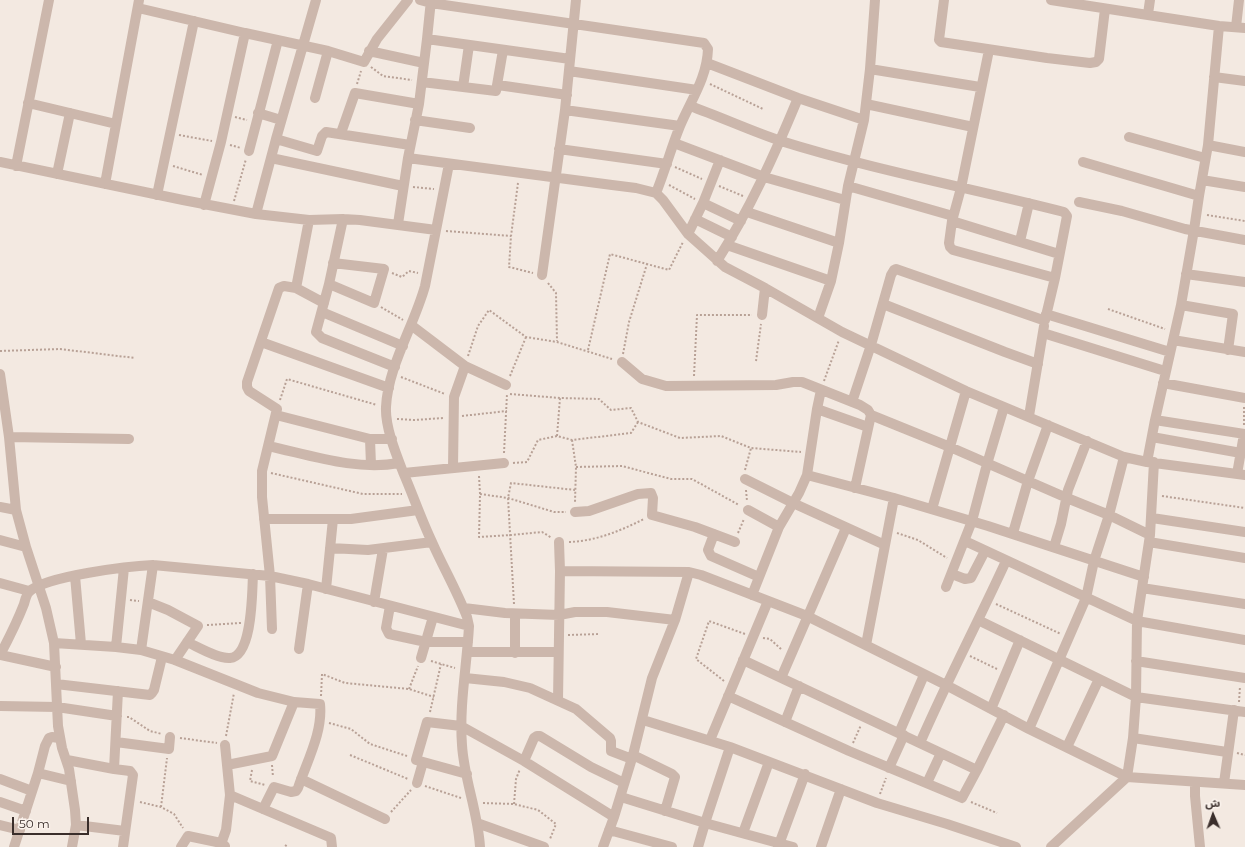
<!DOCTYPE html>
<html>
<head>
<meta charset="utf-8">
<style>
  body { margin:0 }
  #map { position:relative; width:1245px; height:847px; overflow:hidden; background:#f3e9e1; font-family:Montserrat,"Noto Sans Arabic",sans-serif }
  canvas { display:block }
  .north { position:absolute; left:1193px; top:795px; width:40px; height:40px; -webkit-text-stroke:3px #fbf3ed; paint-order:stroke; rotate:358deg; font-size:11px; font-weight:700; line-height:16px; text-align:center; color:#3a2e2b }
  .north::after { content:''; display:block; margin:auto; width:14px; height:18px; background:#3a2e2b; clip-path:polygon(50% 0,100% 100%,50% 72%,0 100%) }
  .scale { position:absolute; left:12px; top:817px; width:77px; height:18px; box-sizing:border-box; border:2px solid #3a2e2b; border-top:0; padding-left:5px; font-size:12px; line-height:14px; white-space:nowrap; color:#3a2e2b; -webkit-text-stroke:3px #fbf3ed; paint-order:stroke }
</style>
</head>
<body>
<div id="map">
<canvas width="1245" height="847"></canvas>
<div class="north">ش</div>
<div class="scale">50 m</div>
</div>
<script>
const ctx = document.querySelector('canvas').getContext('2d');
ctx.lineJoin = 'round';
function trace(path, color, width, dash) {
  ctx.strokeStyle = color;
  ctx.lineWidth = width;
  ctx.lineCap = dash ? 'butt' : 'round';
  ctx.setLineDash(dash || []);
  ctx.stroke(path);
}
trace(new Path2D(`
  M371 67 383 76 412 80
  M357 84 361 71
  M710 84 763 109
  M235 117 247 120
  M179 135 212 141
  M230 145 241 148
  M173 166 203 175
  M675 167 702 179
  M518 183 511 236 509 267 533 273
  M669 185 695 199
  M719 186 743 196
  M413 187 434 189
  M234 201 246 159
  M1207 215 1245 221
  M446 231 511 236
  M392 273 402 277 409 271 418 273
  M548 283 556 293 557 341
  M381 307 403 320
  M1108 309 1165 329
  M588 350 610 254 669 270 683 242
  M0 351 60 349 135 358
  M623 354 629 322 647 264
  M468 356 478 326 489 310 526 337 557 342 612 359
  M756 361 761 324
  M510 376 526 337
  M694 376 697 315H752
  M401 377 445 394
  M824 381 839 340
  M510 394 560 398 599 399 611 410 631 408 638 422 680 438 721 436 751 448 801 452
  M280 400 287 379 377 405
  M462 416 507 411
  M397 419 414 420 444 418
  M1244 425V407
  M557 436 560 398
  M572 440 576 467 575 502
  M504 453 507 394
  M513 463 527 462 538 440 557 436 572 440 631 433 638 422
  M576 467 622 466 671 479H692L739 505
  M745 470 751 448
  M271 473 363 494H402
  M479 476 480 494 479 537 511 535 542 532 552 538
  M746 490 747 501
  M480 494 508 498 554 512H566
  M1162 496 1245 508
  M738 533 744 519
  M897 533 918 540 947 558
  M569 542C596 541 620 531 644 519
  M130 600 139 601
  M514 604 508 498 511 483 575 490
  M996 604 1061 634
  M207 625 241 623
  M568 635 600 634
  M763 638 770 639 782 650
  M970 656 997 669
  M431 661 455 668
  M724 681 696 659 709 621 745 634
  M409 689 418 666
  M321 696 322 674 345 683 409 689 434 697
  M1239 702 1240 686
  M430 712 441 664
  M127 717H129L150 731 162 734
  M329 723 351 729 370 744 407 756
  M226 736 234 693
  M180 738 217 743
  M853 743 861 725
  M1237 753 1245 755
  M350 755 408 779
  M272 765 273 777
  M252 770 250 781 265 785
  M425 786 461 798
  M880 794 886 778
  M140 802 161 807 174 814 183 828
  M971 802 997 813
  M483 803 514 804 538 810 556 824 550 839
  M514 804 516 779 520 769
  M161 807 167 758
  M391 812 411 790
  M285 845 288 847`), '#b8a196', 2, [2, 2]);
trace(new Path2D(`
  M316 0 276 139 317 151 322 136 326 132 410 145
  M420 0 431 3 704 43 708 49C707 78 691 100 680 126 671 148 665 171 656 193
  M944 0 939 40 941 42 1047 58 1090 63 1096 62 1099 59 1105 9
  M1051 0 1219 26 1245 28
  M138 8 245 33
  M1148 14 1150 0
  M1236 27 1239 0
  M427 39 431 0
  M369 51 424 63
  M707 63 798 98 864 120
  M870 69 875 0
  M569 71 697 90
  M1214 77 1245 81
  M422 82 496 91 503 50
  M498 85 567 95
  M463 87 469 45
  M315 98 328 51
  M28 103 116 124
  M866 104 973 127
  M690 106C721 117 751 131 781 141 874 170 970 188 1064 212L1067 216 1055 278
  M565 110 680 126
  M258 113 281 120
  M415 120 470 128
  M341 133 355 93 419 104
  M1129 137 1205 158
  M674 143 764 177 845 200
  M1208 145 1245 152
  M559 149 667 164
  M249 151 278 40
  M271 158 403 186
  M408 158 612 185 636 188 656 193 663 200 688 234 725 267 765 288 842 332 966 391 1124 457 1147 462 1245 475
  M0 162 183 200 256 214 309 220 343 219 360 220 436 230
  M1083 162 1199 196
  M449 164 425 286C414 326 388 366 386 407 385 427 396 454 403 472 413 495 421 519 432 542 443 567 457 591 467 617L469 626C467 665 459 705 462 745 464 779 478 812 480 847
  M16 166 49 0
  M57 174 70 113
  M1202 180 1245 187
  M105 184 139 0
  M848 186 953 216
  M157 195 194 21
  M1079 202 1122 211 1185 229 1245 240
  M703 203 741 221
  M204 205 221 142 245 33 328 51 364 62 377 39 408 0
  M747 212 839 243
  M256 214 276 139
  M343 219 329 284 316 332 322 338 395 367
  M695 219 732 237
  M309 220 296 288 324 303
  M952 221 1059 254
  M398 224 408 158 419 104 427 39 570 59
  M688 234 703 203 720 160
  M1020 241 1029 203
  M727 245 831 281
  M717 261C750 209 774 156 798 98
  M1186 274 1245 282
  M542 275 565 110 576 0
  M329 284 374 303 384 269 333 263
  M883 304 1005 352 1038 364
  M1181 305 1233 314 1228 350
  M322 312 403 346
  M1046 314 1170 352
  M762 315 765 288
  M818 318 831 281 839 243 848 186 864 120 870 69 980 87
  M411 325 465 366 506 385
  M1043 333 1165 371
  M1173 340 1245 352
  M261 342 389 388
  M622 362 642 379 666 386 776 385 793 382H802L860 405 868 410 871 415 950 447 1067 498 1109 515 1150 535
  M0 374 9 437 16 510 26 547 46 608 54 643 58 726 62 748 69 769 75 810 76 825 72 847
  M1163 383 1245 398
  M852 402 871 345 891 275 894 270 896 269 1040 319 1045 320 1055 278 953 250 950 247 949 243 952 221 961 188 989 50
  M817 409 868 427
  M276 415 370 439H392
  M1029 416 1044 326
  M1155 420 1245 434
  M9 437 129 439
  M1152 437 1241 453
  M370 439 371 465
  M268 446C310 455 356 471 399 463
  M1147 462 1155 420 1181 305 1194 230 1199 196 1208 145 1219 26
  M453 467 454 397 465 366
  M404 473 504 463
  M1237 474 1244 434
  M807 475 894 498 988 526 1144 577
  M745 479 793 503 885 545
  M855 488 871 415
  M0 507 16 510
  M932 509 966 391
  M748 510 779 527
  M575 512 589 511 638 494 651 493 653 498 652 515 695 527 735 542
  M1152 518 1245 532
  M264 519H351L418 510
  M1013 533 1028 481 1048 425
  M714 534 708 550 711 556 759 577
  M0 540 26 547
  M965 541 1137 621 1245 640
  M1149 542 1245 558
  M1054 547 1061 524 1068 490 1087 441
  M330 548 368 550 432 542
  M560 571 689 572 701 575 807 616 946 685 1029 729 1127 777 1245 785
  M952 574 965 579 971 578 985 551
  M75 576 81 644
  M0 583 29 591
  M946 587 972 521 987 464 1004 407
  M1142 588 1245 604
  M326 589 333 519
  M752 595 779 527 799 493 807 475 817 409 821 390
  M148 602 168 610 198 626 175 660
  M374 602 383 549
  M390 606 386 628 389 634 426 642H468
  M464 608 505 613 559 615 575 612H607L675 620 652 678 633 755 614 817 603 847
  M675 620 689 572
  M978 620 1136 697 1245 712
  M272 629 270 576 262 497V471L277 409 249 391 247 387V382L279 288 284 286 296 288
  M187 642C198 647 218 659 230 658 253 656 252 591 253 574
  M54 643 116 647 141 650 175 660 258 693 294 702 320 704C323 732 307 761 298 788L296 791 291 792 274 787 263 809
  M866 645 894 498
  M116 647 124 568
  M299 649 308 584
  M141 650 153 565
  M467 652H558
  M515 653V614
  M0 655C9 638 17 622 24 604 25 600 27 593 30 591 47 576 129 566 153 565L270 576 308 584 469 626
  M0 655 56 667
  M421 658 433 617
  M743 660 977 770 1004 715
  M1136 661 1245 678
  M465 678 504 682 530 688 576 709 610 738 611 741V751L632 759
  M781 678 846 528
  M56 684 150 695 152 693 154 690 162 657
  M728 696 849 751 962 798 977 770
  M558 700 560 571 559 542
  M0 706 57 707 117 716
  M991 709 1020 640
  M643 720 730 747 877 803 947 824 1016 847
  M785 722 799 686
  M1029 729 1086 598 1094 561 1109 515 1124 457
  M899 733 924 675
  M1133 738 1227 752
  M710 740 768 601
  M116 742 169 749 170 737
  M920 743C947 681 978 622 1006 561
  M1067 747 1099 679
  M633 755 672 774 675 777 665 811
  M67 760 114 769 118 691
  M524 761 534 738 537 736H540L591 767 624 783
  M227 765 272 756 294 702
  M889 768 904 735
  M114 769 130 771 133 775 123 847
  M38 773 45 746 49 738 52 737 59 738
  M467 774 416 760 427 722 461 726 524 761 614 817
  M0 779 32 791
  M301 779 385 819
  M1195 782V796L1200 847
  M417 783 423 762
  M927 783 941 753
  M1224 783 1234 710
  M230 795 329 837 331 838 332 847
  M621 797 705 823 793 847
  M0 802 26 811
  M477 823 544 847
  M0 825 20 830
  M76 825 125 831
  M609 830 672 847
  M743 833 769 762
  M14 847 38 773 71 781
  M181 847 188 836 221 843 225 846
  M220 847 226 830 230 795 225 745
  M698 847 705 823 730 747
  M778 847 805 774
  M821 847 841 789
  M1051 847 1127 777 1133 738 1136 697 1137 621 1150 535 1154 462`), '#ccb7ac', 10);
</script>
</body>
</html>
